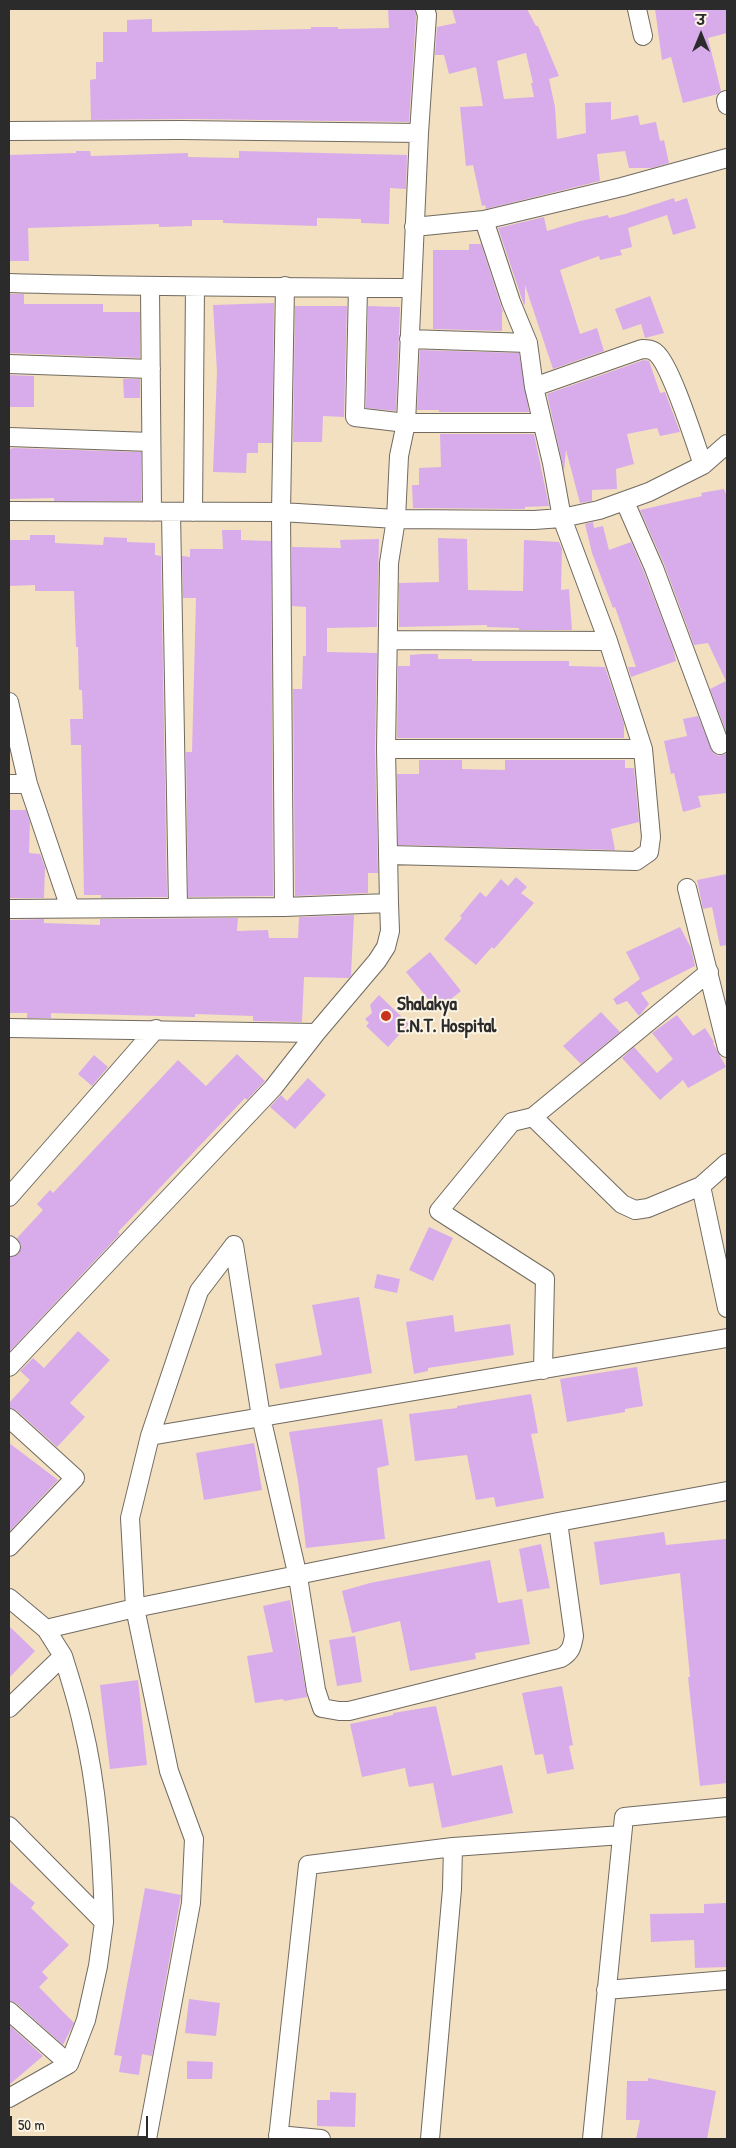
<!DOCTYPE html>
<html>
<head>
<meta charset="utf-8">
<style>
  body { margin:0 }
  #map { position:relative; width:736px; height:2148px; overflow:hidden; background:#f2e0c1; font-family:"Patrick Hand","Playpen Sans Deva",sans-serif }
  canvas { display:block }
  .frame { position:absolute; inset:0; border:10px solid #2b2b2b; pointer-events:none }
  .north { position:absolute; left:676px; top:10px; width:50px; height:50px; -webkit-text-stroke:4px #fcf5e5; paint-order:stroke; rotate:0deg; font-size:14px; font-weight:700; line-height:20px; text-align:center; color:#2b2b2b }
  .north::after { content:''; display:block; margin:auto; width:18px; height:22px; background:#2b2b2b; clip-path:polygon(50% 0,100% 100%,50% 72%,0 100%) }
  .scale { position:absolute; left:10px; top:2116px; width:138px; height:22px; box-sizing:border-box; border:2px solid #2b2b2b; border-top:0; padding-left:6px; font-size:15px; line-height:18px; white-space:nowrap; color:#2b2b2b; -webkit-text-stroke:4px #fcf5e5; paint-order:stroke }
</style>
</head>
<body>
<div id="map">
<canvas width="736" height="2148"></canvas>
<div class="frame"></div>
<div class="north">उ</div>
<div class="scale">50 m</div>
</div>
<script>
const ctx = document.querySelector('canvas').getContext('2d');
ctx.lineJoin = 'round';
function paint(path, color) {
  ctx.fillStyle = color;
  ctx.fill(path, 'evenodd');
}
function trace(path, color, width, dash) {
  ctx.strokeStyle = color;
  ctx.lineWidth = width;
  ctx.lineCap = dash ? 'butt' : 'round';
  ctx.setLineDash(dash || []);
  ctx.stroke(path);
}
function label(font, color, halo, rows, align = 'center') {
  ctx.font = font + ' "Patrick Hand",sans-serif';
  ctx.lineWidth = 4;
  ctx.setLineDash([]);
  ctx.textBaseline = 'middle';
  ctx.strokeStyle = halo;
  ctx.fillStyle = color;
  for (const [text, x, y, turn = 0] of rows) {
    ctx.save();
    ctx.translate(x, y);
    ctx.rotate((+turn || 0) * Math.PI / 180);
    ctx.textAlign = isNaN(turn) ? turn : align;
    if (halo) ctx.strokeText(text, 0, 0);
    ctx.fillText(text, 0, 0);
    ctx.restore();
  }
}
paint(new Path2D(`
  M388 9H415L416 16 409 122 190 119 91 120 90 80 96 79V62H103V32H127V20L152 19V32L311 29V27H338V29L389 28Z
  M452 9H527L536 26H538L559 76 549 79 555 107 557 139 586 133 585 103 611 102V120L638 115 640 125 656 122 660 141 664 140 669 163 652 168H629L625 151 597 154 600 181 486 209 485 205 482 206 473 165 466 166 460 107 483 106 476 67 449 74 444 55H435L437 27 456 23ZM526 53 533 83H531L534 97 504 99 497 61Z
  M655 9H727V33L708 38 721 91 718 94 683 103 671 57 662 60Z
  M76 151H90L91 156 188 153V157L239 158V151L407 155 406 189 390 188 389 224 361 223V219L317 218V226L223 223V220H192V226L159 227V224L28 228 29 261H9V155L76 153Z
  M674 198 675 202 687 198 696 228 673 235 667 215 628 228 632 247 620 250 622 255 600 260 599 256 560 270 580 334 597 328 604 351 553 369 525 285V304L524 305 498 228 544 217 547 231 580 221 608 215 609 218 625 214Z
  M469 244H481L503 312H502V331L433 329V250H469Z
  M9 294H24V304H103V312H140V358L9 353Z
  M650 296 664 333 645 338 641 324 623 330 615 309Z
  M274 303 272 443H258V453H247L246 473 213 472 217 372 213 305Z
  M295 306H347L344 417 323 416 322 442H293Z
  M368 306 400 307 396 411 366 408Z
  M420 350 519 353 529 412H439V410H417Z
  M644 360 649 361 660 393 665 392 680 432 660 436 657 428 627 434 634 464 616 469 617 489 592 490V501L580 503 566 450 564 471 547 394Z
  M9 375 34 376V407H9Z
  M123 379H140V398H124Z
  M440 434H534L549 506 525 507V509L413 508 412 485H419V468L441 467Z
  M14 448 141 452V501H54V498L9 499V449Z
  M724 489 727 497V734L710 689 726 681 708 643 694 645 664 564 640 510 702 496 701 493Z
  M593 522 594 528 603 526 609 550 631 542 644 572 673 648 676 661 631 677 628 667H636L615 607 613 608 592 553 585 524Z
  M222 530H241V540L271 541 273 896 188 897 186 752H192L196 598H183L182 556 190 557V549H223Z
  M30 535H55V543L103 545 104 537 127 538V542L155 543V555L161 556 167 897 101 898V895H84L81 745H71L70 719H83L82 690H79L78 647H76L74 591H35V585L9 586V540H30Z
  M438 538 467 539 468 590 523 591 524 540 559 542 562 549 561 590 569 589 572 630H519V628L487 627V625L399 627V583L439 582Z
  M379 539 377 627 327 628V652L377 653 375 749 378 873H368V893L295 896 293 689H302L303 656H306V607L292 606V547L341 548 340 540Z
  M422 654H438V659H472V661H569V666L605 667 624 724V738H397L398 666H410V655Z
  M698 716 713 753 719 756 727 753V793L698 796 701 807 683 812 674 773 671 774 664 741 687 736 683 719Z
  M419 760H462V769L505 770V760H625V768H634L639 822 611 829 615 850 398 845 397 774H419Z
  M9 810H26L30 822 29 853 40 854 45 867 44 898H9Z
  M727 874V945L720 946 712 907 703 909 697 880Z
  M516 877 527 887 521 893 534 903 494 949 492 947 476 965 444 939 462 918 460 916 480 892 486 897 501 879 508 886Z
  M354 915 351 975 349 978 304 977 302 1022 253 1021V1016L195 1014V1017L51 1013V1018H27V1013H9V920L44 919V923L100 925V919L238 918 237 931 268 930 269 938H298L299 917Z
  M680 927 691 948 695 966 641 993 649 1004 639 1016 627 1001 617 1005 613 999 640 979 626 952Z
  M430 952 461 991 437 1010 406 972Z
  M379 995 409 1024 388 1047 366 1026 369 1023 365 1019 372 1013 370 1005Z
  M601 1012 620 1032 581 1064 563 1046Z
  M677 1015 693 1036 705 1028 714 1042 713 1043 726 1067 688 1088 683 1080 660 1100 622 1058 634 1047 657 1073 673 1059 652 1033Z
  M237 1054 265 1081 247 1100 245 1098 118 1232 120 1234 9 1352V1257L19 1254 21 1245 17 1238 43 1210 37 1204 50 1190 53 1193 178 1060 206 1086Z
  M94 1055 108 1067 92 1086 78 1074Z
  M308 1078 326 1095 295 1129 270 1107 281 1095 287 1101Z
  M429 1227 453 1238 433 1281 409 1270Z
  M377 1274 400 1279 397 1293 374 1288Z
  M359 1297 372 1373 280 1389 275 1364 322 1355 312 1305Z
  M453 1315 455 1332 510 1324 514 1355 428 1368V1371L414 1374 406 1322Z
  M78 1331 110 1360 70 1403 85 1417 57 1447 16 1410 9 1408V1403L30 1380 20 1371 33 1358 44 1368Z
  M637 1367 643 1406 625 1409V1412L567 1422 560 1379Z
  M531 1394 538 1433 531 1434 544 1498 496 1507 494 1497 476 1500 467 1455 415 1461 409 1414 457 1408V1406Z
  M382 1419 389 1465 377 1468 385 1539 306 1548 298 1481 289 1432Z
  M9 1443 58 1480 9 1532Z
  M254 1443 262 1490 204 1500 196 1453Z
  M664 1532 666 1545 726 1539 727 1783 700 1786 688 1677H690L680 1573 600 1585 594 1542Z
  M541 1544 550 1588 527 1592 519 1549Z
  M490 1560 498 1603 522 1599 530 1644 475 1653 476 1659 410 1671 400 1621 352 1633 342 1591 370 1583Z
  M290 1600 307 1697 284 1701 283 1699 255 1703 247 1656 273 1652 263 1606Z
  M9 1626 35 1651 9 1678Z
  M355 1636 362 1682 337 1686 329 1640Z
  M138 1680 147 1765 110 1769 100 1685Z
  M562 1686 573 1745 569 1746 574 1769 547 1774 543 1754 535 1755 522 1693Z
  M436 1706 452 1776 502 1765 513 1813 442 1828 433 1783 409 1787 405 1768 362 1777 350 1724 393 1715V1713Z
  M9 1881 35 1903 31 1908 69 1945 42 1972 48 1978 39 1987 74 2023 63 2045 16 2003 9 2001Z
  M145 1888 181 1895 152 2056 142 2054 139 2075 119 2072 122 2056 114 2055Z
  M727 1903V1967L695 1968 694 1940 651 1942 650 1914 704 1913V1904Z
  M189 1999 220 2003 216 2036 185 2033Z
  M9 2025 43 2056 9 2085Z
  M187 2061 213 2062 212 2079H187Z
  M648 2078 716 2091 707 2139H636L640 2120H626L627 2081H648Z
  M330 2092 356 2093 355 2127 317 2126V2100H330Z`), '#d8acea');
const minor = new Path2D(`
  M637 9 643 36
  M726 100 727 105
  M9 131 180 130 419 133
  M414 227 484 220 622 187 727 158
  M9 283C143 287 277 287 411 288
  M150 287 152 512
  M358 288 355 417 406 423H541
  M409 339 528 343
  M9 364 151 369
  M534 387 642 349C647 349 652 349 656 353 671 365 695 443 703 465
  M9 437 151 442
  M625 502 654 568 720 745
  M9 511 281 512 396 519 534 520 562 518 599 510 649 492 703 465 727 444
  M171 512 178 907
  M193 512 195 287
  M388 640 608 641
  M9 702 28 784 70 908
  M386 749H643
  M9 784H28
  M388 855 636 861 649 852 651 837 643 749 608 641 562 518 552 463 534 387 528 343 511 302 484 220
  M687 888 727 1048
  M284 907 281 512 285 286
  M9 909 284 907 389 903 386 749 389 563 396 519 399 456 406 423 419 133 427 15 425 9
  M9 1028 316 1033
  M533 1117 622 1204 635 1210 648 1208 701 1186
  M727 1163 701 1186 727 1308
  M9 1197 156 1029
  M9 1245 11 1247
  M234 1245 261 1417 298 1577 316 1690 322 1708 339 1711H349L561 1658C571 1652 572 1647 574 1636L558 1522
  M9 1367 273 1088 316 1033 377 961 386 947 390 931 389 903
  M543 1370 545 1279 439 1211 512 1122 533 1117 709 972
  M9 1418 75 1478 9 1547
  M150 1436 199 1291 234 1245
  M9 1598 46 1629 135 1608 558 1522 727 1491
  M63 1656C70 1678 77 1700 82 1723 98 1788 102 1855 104 1922
  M9 1708 63 1656 46 1629
  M9 1826 104 1922 98 1966 86 2020 69 2064 9 2098
  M606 1990 727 1980
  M9 2011 69 2064
  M278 2135 321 2139
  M147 2139 191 1903 194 1839 169 1771 135 1608 130 1518 150 1436 727 1338
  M278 2139 308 1865 453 1847
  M430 2139 452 1889 453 1847 622 1835
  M592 2139 624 1817 727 1807`);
trace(minor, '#716a60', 20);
trace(minor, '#fff', 18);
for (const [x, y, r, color] of [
  [386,1016,6,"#c8321e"]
]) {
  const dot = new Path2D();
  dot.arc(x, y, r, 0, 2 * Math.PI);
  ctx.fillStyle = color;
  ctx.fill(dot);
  trace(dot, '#fcf5e5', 2);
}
label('bold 19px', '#2b2b2b', '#fcf5e5', [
  ["Shalakya",397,1005],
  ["E.N.T. Hospital",397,1027]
], 'left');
</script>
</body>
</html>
